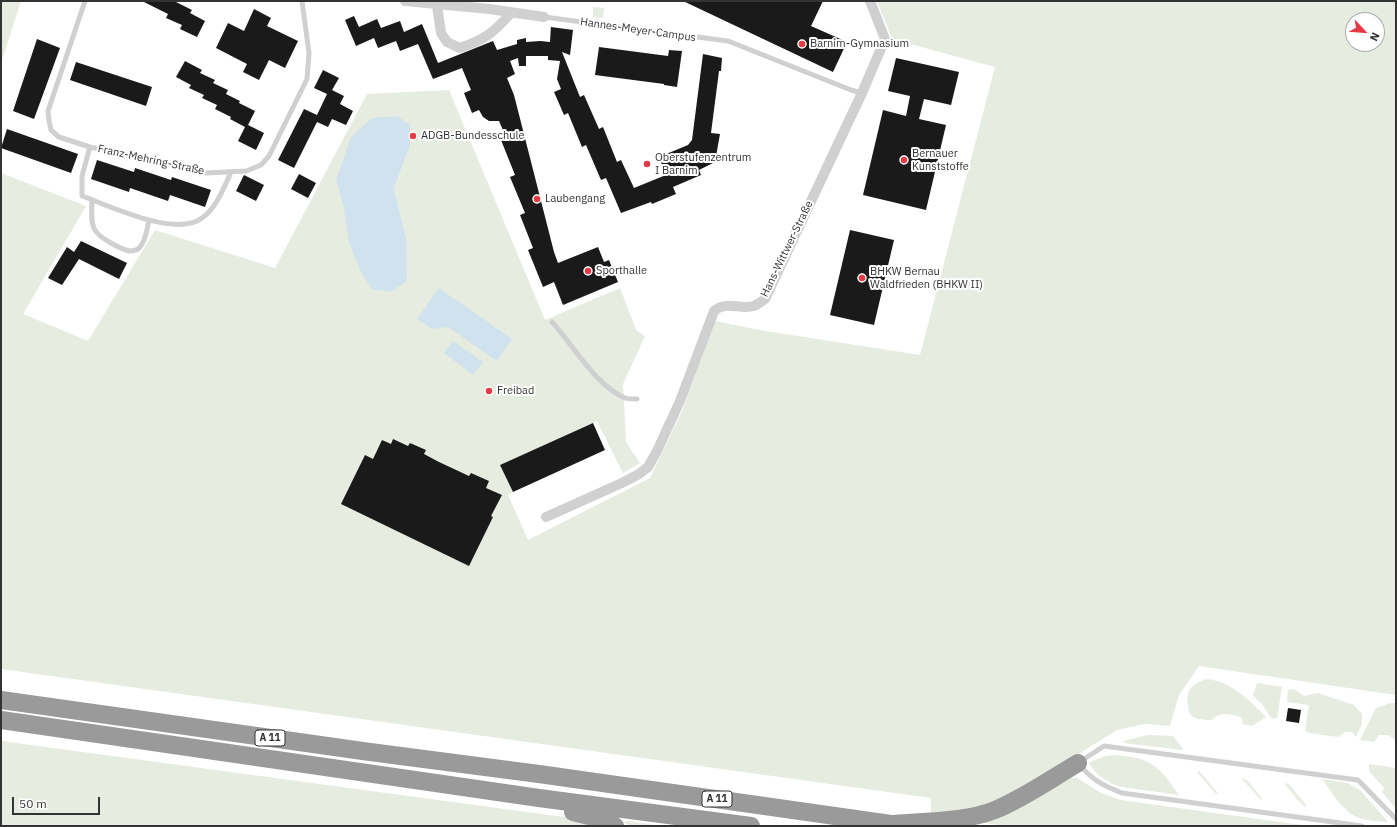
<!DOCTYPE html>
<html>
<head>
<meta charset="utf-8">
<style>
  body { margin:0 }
  #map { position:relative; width:1397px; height:827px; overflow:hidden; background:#fff; font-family:"IBM Plex Sans",sans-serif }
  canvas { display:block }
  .frame { position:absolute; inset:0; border:2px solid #333; pointer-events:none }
  .north { position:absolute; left:1345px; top:12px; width:40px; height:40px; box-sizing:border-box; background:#fff; border:1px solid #adadad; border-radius:50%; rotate:116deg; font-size:11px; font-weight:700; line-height:16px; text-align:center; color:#333 }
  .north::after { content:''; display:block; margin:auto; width:14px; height:18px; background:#e63946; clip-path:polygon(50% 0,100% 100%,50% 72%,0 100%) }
  .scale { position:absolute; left:12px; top:797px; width:88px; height:18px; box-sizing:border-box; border:2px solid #333; border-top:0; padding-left:5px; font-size:12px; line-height:14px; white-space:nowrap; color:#333; -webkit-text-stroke:3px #fff; paint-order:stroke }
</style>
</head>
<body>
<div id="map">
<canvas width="1397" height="827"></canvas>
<div class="frame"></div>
<div class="north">N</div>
<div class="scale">50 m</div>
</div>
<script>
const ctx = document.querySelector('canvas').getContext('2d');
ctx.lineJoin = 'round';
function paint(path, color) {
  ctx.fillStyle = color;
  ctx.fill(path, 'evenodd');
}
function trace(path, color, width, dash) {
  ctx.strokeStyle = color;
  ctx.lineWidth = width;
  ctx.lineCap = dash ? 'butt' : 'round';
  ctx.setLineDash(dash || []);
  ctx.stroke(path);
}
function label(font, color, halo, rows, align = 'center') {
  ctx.font = font + ' "IBM Plex Sans",sans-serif';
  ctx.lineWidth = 4;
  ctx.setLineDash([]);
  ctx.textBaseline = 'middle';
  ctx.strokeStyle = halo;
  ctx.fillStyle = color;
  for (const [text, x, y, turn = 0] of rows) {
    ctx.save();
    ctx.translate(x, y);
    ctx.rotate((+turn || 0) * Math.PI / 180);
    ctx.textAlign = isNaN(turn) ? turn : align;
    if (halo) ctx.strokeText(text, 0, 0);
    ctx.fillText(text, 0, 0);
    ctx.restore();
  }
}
paint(new Path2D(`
  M1 1H21L1 63Z
  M877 1H1396V695L1199 666 1179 695 1170 726 1145 724 1117 730 1003 801 977 809 943 813 931 812V798L1 669V173L86 206 23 314 88 341 155 230 275 268 367 94 449 90 545 320 620 288 636 330 645 336 623 384 626 442 640 463 623 473 597 421 500 465 513 492 508 495 528 540 650 478 683 409 715 321 759 330 920 355 995 67 892 39ZM1353 20H1377V44H1353ZM410 146 394 188 406 238 344 209 336 180Z
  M593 7 604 8 603 18 593 17Z
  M1207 679C1232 682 1249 700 1266 717L1252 726 1243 724 1241 717C1231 714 1219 711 1212 720 1207 720 1198 720 1193 717 1189 714 1189 710 1188 706 1186 689 1191 684 1207 679Z
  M1257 683 1282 687 1277 718 1272 719 1262 704 1253 696Z
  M1294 689 1304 696 1318 693 1354 705 1362 714V724L1356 737 1352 732H1345L1338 737 1309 733 1305 730 1309 705 1287 702 1288 690Z
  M1390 703H1396V745L1394 739 1388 735H1379L1374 742 1360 740 1376 708Z
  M1148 735 1173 736 1183 749 1182 750 1124 743 1123 741Z
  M1 741 564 817 601 826H1Z
  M1116 755C1153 758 1159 767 1179 795L1122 787 1112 784 1098 775 1089 764 1090 762 1105 756Z
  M1369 764 1396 768V809L1382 792 1384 788 1369 771Z
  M1199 771 1218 793 1216 794 1197 772Z
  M1067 778H1077L1101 793 1121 800 1309 826H1005L978 822Z
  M1243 778 1249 782 1262 799 1261 800 1242 779Z
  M1322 779 1348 783 1361 791 1388 822C1378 821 1366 821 1356 817 1341 809 1332 792 1322 779Z
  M1288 783 1306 805 1305 807 1297 799 1285 784Z
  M629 821 662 826H630L623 822Z`), '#e6ecdf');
paint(new Path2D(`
  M397 116 410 125V146L394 188 406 238 407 281 390 292 372 289 362 274 349 243 344 209 336 180 351 137 372 118Z
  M439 288 512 339 497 361 448 327 432 329 417 319Z
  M453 341 483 362 473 375 444 353Z`), '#cfe2ee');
paint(new Path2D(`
  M142 1H174L192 10 190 13 205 21 197 37 180 29 182 25 166 18 168 14Z
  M683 1H823L811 26 847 42 833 72Z
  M254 9 271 18 267 26 298 41 285 68 269 60 259 80 243 72 247 64 216 48 228 23 244 31Z
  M354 16 359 27 377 19 381 28 400 21 404 32 422 24 438 63 493 41 497 50 517 44V40L526 38V42L540 41 550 42 551 25V27L573 30 570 55 562 52 580 97 584 95 599 129 603 127 617 162 621 160 634 188 666 175 659 157 688 145 692 140 703 54 722 58 721 71H719L711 133 720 134 715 162 699 170 701 175 673 187 676 194 652 204 651 202 621 213 606 178 601 180 586 145 582 147 568 113 564 115 554 92 561 89 557 79 560 61 548 60V56H526V66H519L518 58 510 61 515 74 507 78 514 95 554 252 558 263 598 247 604 262 609 260 618 282 563 305 554 282 543 287 528 250 533 248 520 215 525 213 510 177 515 175 501 140 506 137 499 121H489L483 117 479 110 472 113 464 93 471 90 462 68 433 79 418 44 400 51 396 41 378 48 374 38 356 46 345 20Z
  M37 39 60 48 34 119 13 111Z
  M599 47 668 56 669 50 682 51 677 87 664 85V84L595 75Z
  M896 58 959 72 951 105 924 99 919 119 946 125 926 210 863 195 883 110 906 116 910 96 888 91Z
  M185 61 202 70 200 73 215 80 213 83 228 90 226 94 240 101 239 103 255 111 248 125 264 133 256 150 238 141 245 127 230 119 231 117 215 109 217 105 202 98 204 95 189 88 191 85 176 77Z
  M76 62 152 87 146 106 70 80Z
  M323 70 339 78 332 90 344 96 340 104 353 111 346 125 332 119 328 127 317 122 294 168 278 160 304 109 317 115 327 94 314 88Z
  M7 129 78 154 71 173 1 148Z
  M97 160 134 172 135 168 171 180 172 177 211 190 205 207 170 195 168 201 130 188 129 192 91 179Z
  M299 174 316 183 308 198 291 189Z
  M244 175 264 185 256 201 236 191Z
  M850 230 894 240 874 325 830 315Z
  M81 241 127 263 119 279 79 259 62 285 48 278 67 247 74 252Z
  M593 423 605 450 513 492 500 465Z
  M393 439 408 446 410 443 426 450 424 454 439 462 469 476 471 473 489 481 486 488 502 495 491 516 493 517 469 566 341 504 365 455 373 459 382 440 391 444Z
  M1288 708 1301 710 1299 723 1286 721Z`), '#1a1a1a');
trace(new Path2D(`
  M85 1 48 111 49 121 51 130 59 137 90 147 206 173 246 171 261 165 269 156 307 79 309 53 302 1
  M544 17 728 41 851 90 862 93
  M90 147 82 176V196C110 206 176 238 202 218 216 208 224 188 231 172
  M92 200C92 209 90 222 95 230 99 238 121 249 129 251 133 251 138 250 140 247 146 241 147 228 149 221
  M552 322C573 345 596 386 625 398 628 399 633 399 637 399
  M1362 826 1122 793C1102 785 1092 780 1078 763L1104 746 1358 780 1396 819`), '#d0d0d0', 5);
trace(new Path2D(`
  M405 1 489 9 544 17
  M437 5 441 33 447 42 460 48C486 39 493 33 511 13
  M546 517 624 482 639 474 648 467 657 451 680 401 714 311C727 300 739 310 754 306 758 304 761 302 765 299L862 93 885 39 870 1`), '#d0d0d0', 10);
trace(new Path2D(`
  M1 700 370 752 539 774 905 826
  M1 720 539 798 751 826
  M573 812 593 817 615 826
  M894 824C926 821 965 822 995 810 1024 798 1051 779 1078 763`), '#9a9a9a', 18);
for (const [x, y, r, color] of [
  [802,44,4,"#e63946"],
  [413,136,4,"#e63946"],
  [904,160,4,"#e63946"],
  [647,164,4,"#e63946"],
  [537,199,4,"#e63946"],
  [588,271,4,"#e63946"],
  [862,278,4,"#e63946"],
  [489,391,4,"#e63946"]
]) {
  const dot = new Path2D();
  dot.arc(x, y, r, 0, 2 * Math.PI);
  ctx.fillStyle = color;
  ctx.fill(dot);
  trace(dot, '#fff', 1.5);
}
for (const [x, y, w] of [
  [270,738,30],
  [717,799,30]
]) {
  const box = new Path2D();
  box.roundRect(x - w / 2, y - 8, w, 16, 3);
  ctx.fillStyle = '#fff';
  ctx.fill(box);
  trace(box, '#333', 1);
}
label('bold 10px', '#333', null, [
  ["A 11",270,738],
  ["A 11",717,799]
]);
label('11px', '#333', '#fff', [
  ["Hannes-Meyer-Campus",638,30,8],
  ["Franz-Mehring-Straße",151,160,12],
  ["Hans-Wittwer-Straße",787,249,-64]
]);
label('11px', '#333', '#fff', [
  ["Barnim-Gymnasium",810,44],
  ["ADGB-Bundesschule",421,136],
  ["Bernauer",912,154],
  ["Kunststoffe",912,167],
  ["Oberstufenzentrum",655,158],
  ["I Barnim",655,171],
  ["Laubengang",545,199],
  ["Sporthalle",596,271],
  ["BHKW Bernau",870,272],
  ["Waldfrieden (BHKW II)",870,285],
  ["Freibad",497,391]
], 'left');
</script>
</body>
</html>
